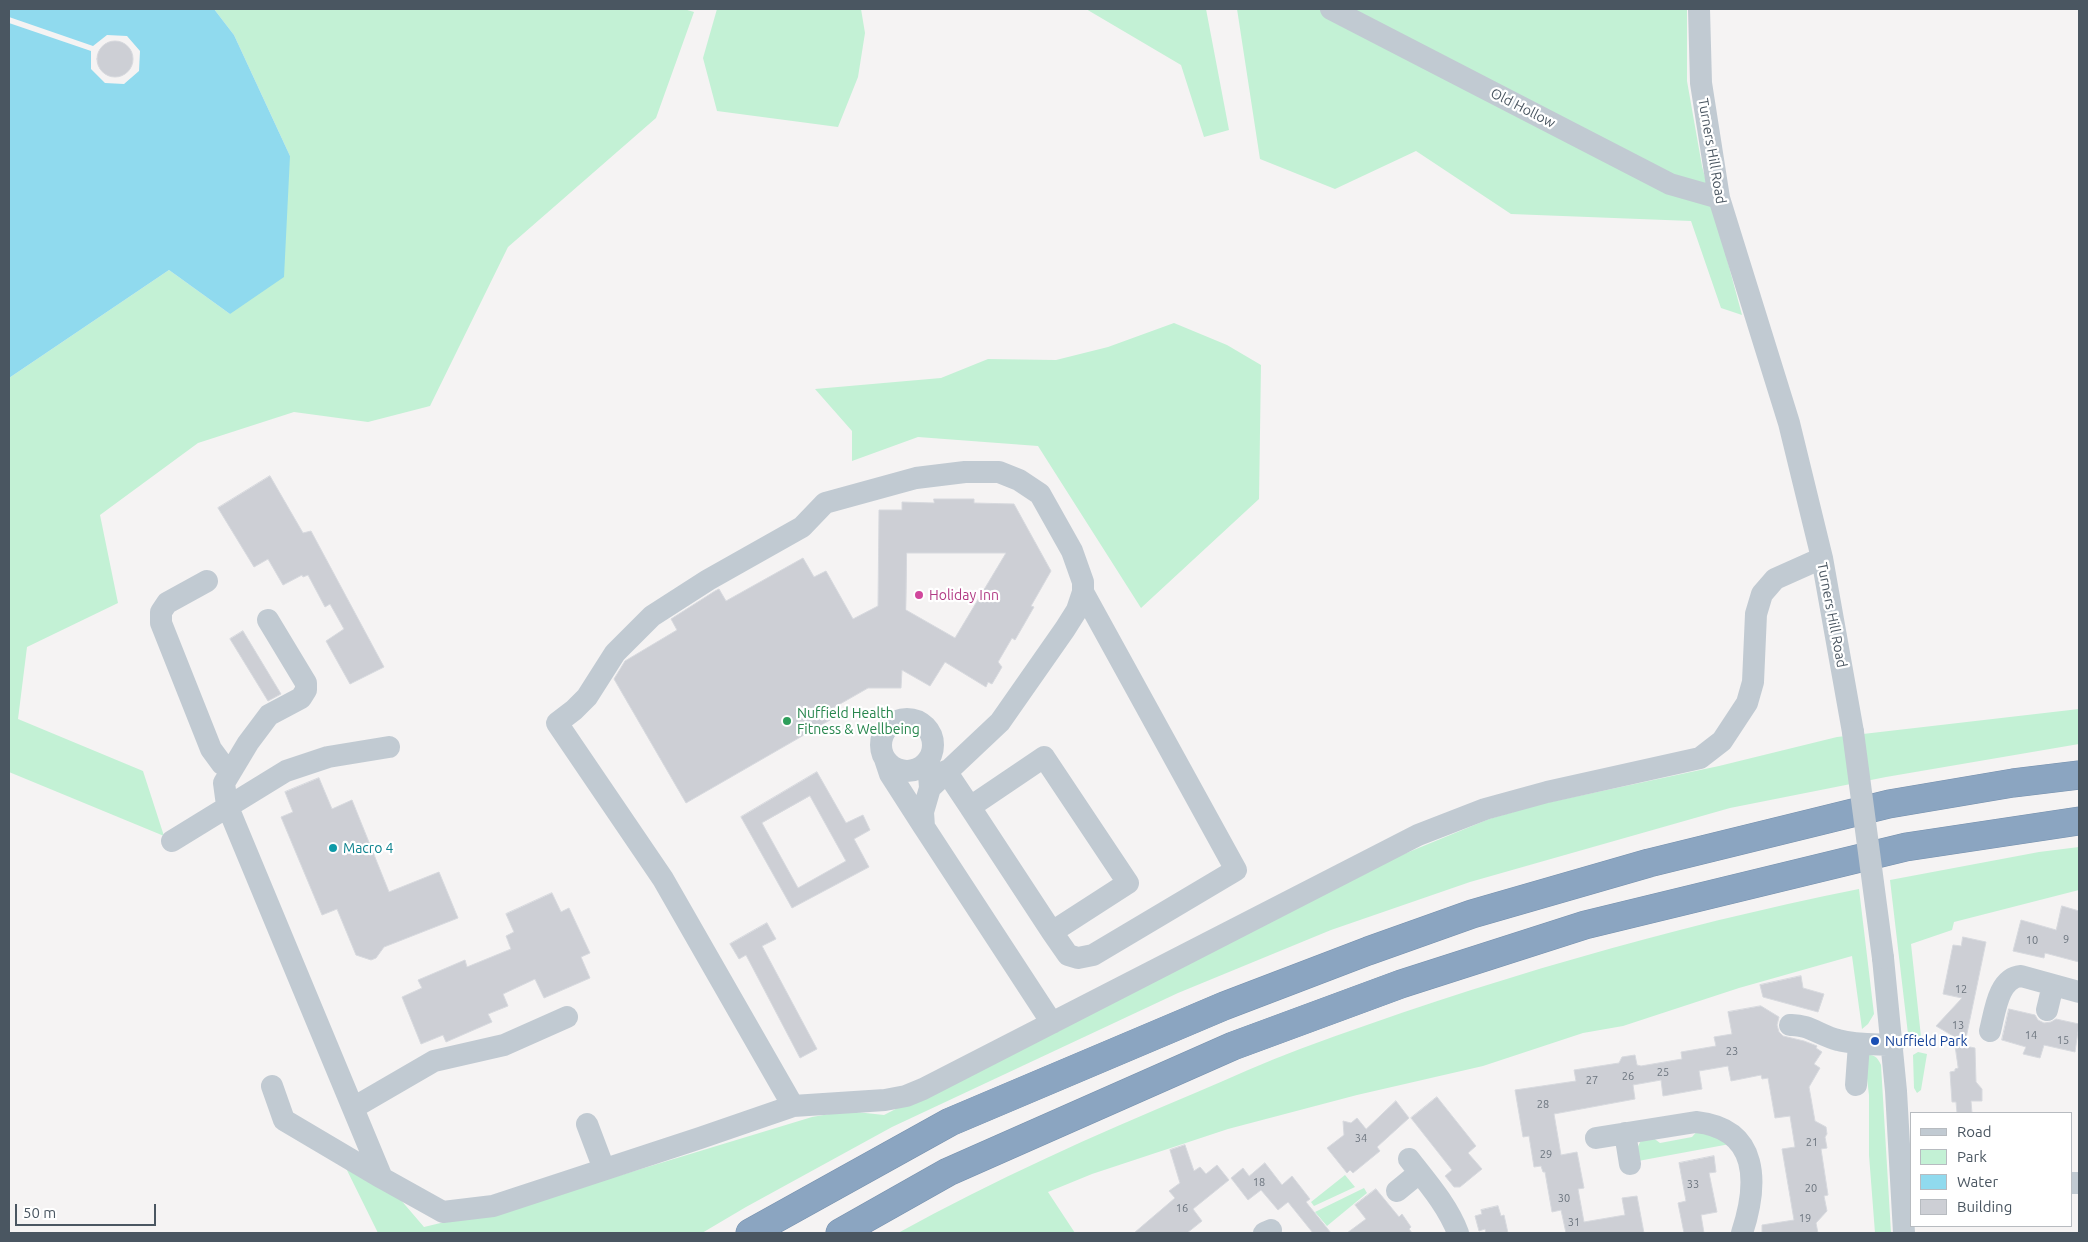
<!DOCTYPE html>
<html>
<head>
<meta charset="utf-8">
<style>
  body { margin:0 }
  #map { position:relative; width:2088px; height:1242px; overflow:hidden; background:#f5f3f3; font-family:Ubuntu,sans-serif }
  canvas { display:block }
  .frame { position:absolute; inset:0; border:10px solid #4a5661; pointer-events:none }
  .legend { position:absolute; left:1910px; top:1112px; width:162px; height:115px; box-sizing:border-box; background:#fff; border:1px solid #b7bbc0; margin:0; padding:6px 9px; list-style:none; font-size:15px; color:#4a5661 }
  .legend li { display:flex; align-items:center; gap:10px; height:25px }
  .legend b { width:25px; border:1px solid #b7bbc0 }
  .scale { position:absolute; left:15px; top:1204px; width:141px; height:22px; box-sizing:border-box; border:2px solid #4a5661; border-top:0; padding-left:6px; font-size:15px; line-height:18px; white-space:nowrap; color:#4a5661; -webkit-text-stroke:4px #fff; paint-order:stroke }
</style>
</head>
<body>
<div id="map">
<canvas width="2088" height="1242"></canvas>
<div class="frame"></div>
<ul class="legend">
<li><b style="height:6px;background:#c1cad2"></b>Road</li>
<li><b style="height:14px;background:#c3f1d5"></b>Park</li>
<li><b style="height:14px;background:#90daee"></b>Water</li>
<li><b style="height:14px;background:#cdcfd5"></b>Building</li>
</ul>
<div class="scale">50 m</div>
</div>
<script>
const ctx = document.querySelector('canvas').getContext('2d');
ctx.lineJoin = 'round';
function paint(path, color) {
  ctx.fillStyle = color;
  ctx.fill(path, 'evenodd');
}
function trace(path, color, width, dash) {
  ctx.strokeStyle = color;
  ctx.lineWidth = width;
  ctx.lineCap = dash ? 'butt' : 'round';
  ctx.setLineDash(dash || []);
  ctx.stroke(path);
}
function label(font, color, halo, rows, align = 'center') {
  ctx.font = font + ' Ubuntu,sans-serif';
  ctx.lineWidth = 4.5;
  ctx.setLineDash([]);
  ctx.textBaseline = 'middle';
  ctx.strokeStyle = halo;
  ctx.fillStyle = color;
  for (const [text, x, y, turn = 0] of rows) {
    ctx.save();
    ctx.translate(x, y);
    ctx.rotate((+turn || 0) * Math.PI / 180);
    ctx.textAlign = isNaN(turn) ? turn : align;
    if (halo) ctx.strokeText(text, 0, 0);
    ctx.fillText(text, 0, 0);
    ctx.restore();
  }
}
paint(new Path2D(`
  M214 9H684L694 12 656 118 508 247 430 406 368 422 294 412 198 443 100 515 118 603 27 647 18 719 143 771 164 836 9 772V378L169 270 230 314 290 156 234 35Z
  M717 9H861L865 33 858 77 838 127 717 111 703 58Z
  M1086 9H1206L1229 130 1204 137 1181 65Z
  M1237 9H1687V81L1702 166 1742 315 1721 308 1691 221 1511 214 1416 151 1335 189 1260 159Z
  M1174 323 1227 345 1261 365 1259 499 1141 608 1038 446 918 437 852 461V431L815 389 941 378 988 359 1056 360 1108 347Z
  M2079 709V744L1886 777 1730 808 1470 882 1331 930 1178 993 892 1127 746 1207 702 1233H378L338 1152 382 1178 424 1227 552 1196 812 1117 847 1111 884 1115 1160 974 1399 856 1489 819 1541 804 1719 766 1837 737Z
  M2079 847V890L1954 922 1952 930 1911 944 1922 1046 1913 1041 1908 1034 1890 880 2039 852Z
  M1859 889 1874 1014 1868 1024 1862 1029 1852 956 1739 988 1623 1026 1583 1033 1483 1066 1357 1095 1228 1129 1092 1174 1048 1192 1075 1233H898C994 1180 1094 1135 1195 1093 1230 1078 1265 1062 1300 1049 1482 982 1669 927 1859 889Z
  M1918 1052 1927 1054 1921 1090 1917 1093 1914 1088 1913 1055Z
  M1864 1054C1874 1055 1877 1056 1881 1065L1891 1233H1875L1869 1155V1095Z
  M1699 1129 1730 1144 1638 1161 1637 1149 1640 1142 1652 1137 1660 1143 1692 1137Z
  M1345 1175 1355 1187 1314 1206 1311 1202Z
  M1364 1188 1367 1193 1327 1226 1315 1212Z`), '#c3f1d5');
paint(new Path2D(`
  M9 9H214L234 35 290 156 284 277 230 314 169 270 9 378Z`), '#90daee');
paint(new Path2D(`
  M9 17 93 46 107 35 127 36 140 51 139 71 124 84 105 83 91 69V51L9 23Z`), '#f5f3f3');
const building = new Path2D(`
  M97 59a18 18 0 1 1 36 0a18 18 0 1 1-36 0Z
  M270 476 303 533 311 531 384 667 350 684 326 641 344 629 330 604 325 607 308 575 303 577 302 575 283 585 268 559 254 567 218 508Z
  M934 499H974V503L1014 504 1051 571 1031 606 1034 607 1015 640 1012 638 998 662 1002 667 992 684 988 682 986 687 945 662 930 686 902 670 901 688H868L826 712 830 720 686 803 614 679 625 661 677 630 671 619 715 591 719 589 726 601 803 558 814 577 826 571 853 619 878 606 879 510H902V502L934 503ZM907 553H1006L955 638 906 610Z
  M243 631 281 694 268 701 230 639Z
  M817 772 846 823 863 815 870 830 854 839 869 867 792 908 741 817ZM810 796 846 861 798 888 762 823Z
  M319 778 332 809 352 800 389 892 439 872 458 918 384 947 376 958 371 960 356 955 337 909 322 915 281 817 293 812 285 792Z
  M552 893 561 912 569 908 590 953 581 957 590 978 544 998 535 979 503 994 508 1006 488 1014 492 1022 446 1042 443 1035 421 1044 402 997 422 988 418 980 465 960 467 967 511 949 506 936 514 932 506 914Z
  M2062 906 2079 911V962L2045 953 2044 958 2013 951 2021 920 2056 930Z
  M767 923 776 939 762 946 817 1049 800 1058 746 955 739 959 730 944Z
  M1963 937 1986 942 1965 1043 1936 1026 1962 998 1943 994 1953 945 1961 946Z
  M1801 976 1803 988 1824 994 1818 1012 1763 997 1760 985Z
  M1761 1006 1779 1017 1777 1025 1779 1032 1783 1036 1804 1041 1817 1046 1816 1048 1822 1052 1814 1064 1820 1068 1809 1087 1815 1121 1826 1127 1827 1134 1825 1137 1827 1148 1821 1149 1828 1195 1824 1196 1827 1211 1816 1223 1818 1233H1762V1225L1794 1220 1782 1149 1795 1147 1790 1116 1775 1118 1768 1078 1762 1079 1761 1075 1731 1081 1728 1066 1699 1071 1702 1089 1663 1096 1661 1080 1633 1085 1635 1099 1554 1114 1561 1155 1577 1152 1584 1188 1578 1189 1584 1222 1625 1215 1622 1198 1637 1196 1644 1233H1566L1561 1210 1552 1212 1545 1172H1543L1541 1166 1534 1167 1529 1136 1523 1137 1515 1090 1576 1081 1574 1070 1619 1063 1622 1057 1635 1055 1637 1065 1641 1066 1682 1059 1681 1052 1716 1046 1714 1037 1732 1034 1728 1012Z
  M2009 1009 2035 1015 2038 1020 2044 1023 2051 1022 2056 1019 2079 1024 2075 1052 2044 1045 2040 1058 2023 1054 2026 1047 2002 1040Z
  M1955 1044 1975 1048 1976 1082 1982 1089V1101H1971L1972 1113H1957L1956 1102H1952L1950 1072 1955 1071V1069L1958 1068Z
  M1437 1097 1476 1146 1468 1153 1482 1169 1460 1187H1454L1445 1176 1452 1170 1411 1118Z
  M1396 1101 1409 1118 1377 1147 1380 1151 1353 1173 1350 1170 1347 1173 1327 1148 1344 1135 1343 1121 1351 1123 1357 1118 1366 1129Z
  M1185 1145 1194 1171 1200 1167 1206 1174 1217 1165 1229 1180 1193 1209 1202 1221 1187 1233H1134L1175 1198 1169 1191 1180 1183 1170 1150Z
  M1714 1156 1716 1172 1709 1173 1717 1212 1701 1215 1704 1233H1684L1678 1203 1686 1201 1679 1163Z
  M1265 1163 1282 1185 1292 1176 1310 1199 1306 1202 1331 1233H1313L1288 1202 1278 1210 1261 1190 1248 1200 1231 1178 1243 1168 1249 1176Z
  M1376 1189 1399 1217 1402 1214 1411 1227 1409 1229 1412 1233H1347L1366 1219 1355 1205Z
  M1498 1206 1501 1216 1504 1215 1508 1233H1486L1485 1229 1479 1231 1475 1216 1482 1214 1481 1210Z`);
paint(building, '#cdcfd5');
trace(building, '#d7d9de', 1);
const highway = new Path2D(`
  M750 1233 950 1122 1224 1006 1368 951 1472 914 1649 863 1889 804 2013 783 2079 775
  M840 1233 948 1172 1233 1046 1401 984 1585 925 1906 847 2079 821`);
trace(highway, '#7690ad', 29);
trace(new Path2D(`
  M1331 9 1670 184 1719 198
  M1699 9 1701 83 1719 198 1789 423 1822 558 1853 732
  M207 581 167 603 161 612V623L211 749 222 764 231 769
  M268 620 306 683V690L301 698 269 715 248 743 224 783 227 805 382 1178
  M881 745a26 26 0 1 1 52 0a26 26 0 1 1-52 0Z
  M1044 757 1128 883 1052 932 970 807Z
  M885 759 890 774 924 827
  M928 760 930 788 923 812 924 827 1052 1023
  M946 771 970 807
  M172 841 286 771 328 757 389 747
  M1052 932 1068 955 1078 958 1093 955 1236 870 1083 592
  M1883 958 1896 1091 1904 1233
  M2047 1010 2053 985
  M1790 1025C1808 1024 1821 1036 1838 1040 1856 1045 1875 1044 1893 1045
  M1990 1031C1995 1012 1998 978 2021 976L2079 992
  M1856 1085 1859 1044
  M272 1086 284 1120 382 1178 443 1212 493 1206 700 1138 793 1106 885 1100 906 1096 923 1089 1418 835 1485 809 1547 792 1700 758 1722 741 1747 703 1753 682 1756 614 1762 594 1775 579 1822 558
  M793 1106 663 879 557 723 574 710 587 697 615 653 652 616 708 580 802 527 825 503 916 478 965 472H999L1019 480 1040 494 1072 551 1083 582V592L1077 610 1065 629 1000 722 930 788
  M353 1108 434 1061 504 1045 567 1017
  M587 1124 604 1169
  M1625 1133 1630 1164
  M1596 1138 1696 1122C1760 1129 1758 1184 1742 1233
  M1409 1159C1427 1182 1448 1206 1458 1233
  M2072 1183H2079
  M1397 1191 1419 1173
  M1264 1233 1271 1230`), '#c1cad2', 22);
trace(highway, '#8ba5c1', 28);
trace(new Path2D(`
  M1853 732 1883 958`), '#c1cad2', 22);
for (const [x, y, r, color] of [
  [919,595,5,"#d1479c"],
  [787,721,5,"#2e9e5b"],
  [333,848,5,"#0f9aa8"],
  [1875,1041,5,"#1a4fb4"]
]) {
  const dot = new Path2D();
  dot.arc(x, y, r, 0, 2 * Math.PI);
  ctx.fillStyle = color;
  ctx.fill(dot);
  trace(dot, '#fff', 2);
}
label('11px', '#6b747e', null, [
  ["9",2066,939],
  ["10",2032,940],
  ["12",1961,989],
  ["13",1958,1025],
  ["14",2031,1035],
  ["15",2063,1040],
  ["23",1732,1051],
  ["25",1663,1072],
  ["26",1628,1076],
  ["27",1592,1080],
  ["28",1543,1104],
  ["34",1361,1138],
  ["21",1812,1142],
  ["29",1546,1154],
  ["18",1259,1182],
  ["33",1693,1184],
  ["20",1811,1188],
  ["30",1564,1198],
  ["16",1182,1208],
  ["19",1805,1218],
  ["31",1574,1222]
]);
label('14px', '#4a5661', '#fff', [
  ["Old Hollow",1523,108,27],
  ["Turners Hill Road",1712,151,80],
  ["Turners Hill Road",1832,615,79]
]);
label('14px', '#b23c85', '#fff', [
  ["Holiday Inn",929,595]
], 'left');
label('14px', '#27864d', '#fff', [
  ["Nuffield Health",797,713],
  ["Fitness & Wellbeing",797,729]
], 'left');
label('14px', '#0d838f', '#fff', [
  ["Macro 4",343,848]
], 'left');
label('14px', '#164399', '#fff', [
  ["Nuffield Park",1885,1041]
], 'left');
</script>
</body>
</html>
